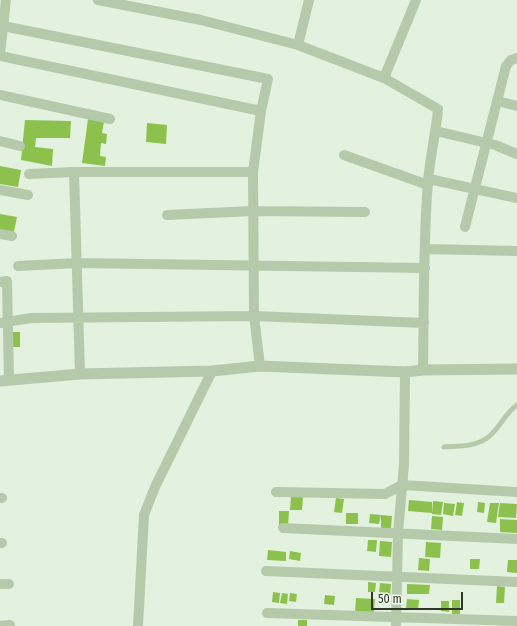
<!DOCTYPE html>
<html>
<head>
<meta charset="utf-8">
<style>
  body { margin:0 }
  #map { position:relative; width:517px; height:626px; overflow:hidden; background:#e3f2de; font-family:"Fira Sans Condensed",sans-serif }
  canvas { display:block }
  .scale { position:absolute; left:371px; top:592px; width:92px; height:18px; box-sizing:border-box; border:2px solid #30372a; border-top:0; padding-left:5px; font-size:12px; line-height:14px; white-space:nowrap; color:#30372a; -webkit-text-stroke:3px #eef9eb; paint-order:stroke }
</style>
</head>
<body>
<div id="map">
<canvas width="517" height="626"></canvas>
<div class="scale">50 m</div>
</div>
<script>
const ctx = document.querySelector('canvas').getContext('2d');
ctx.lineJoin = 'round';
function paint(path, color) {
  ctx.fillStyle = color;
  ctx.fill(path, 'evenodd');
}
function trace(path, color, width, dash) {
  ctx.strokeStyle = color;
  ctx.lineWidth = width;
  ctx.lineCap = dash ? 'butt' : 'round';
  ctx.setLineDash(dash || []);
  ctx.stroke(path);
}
paint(new Path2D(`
  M88 119 104 121 102 133 107 134 106 144 101 143 100 156 106 157 105 166 82 163Z
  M25 120 71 121 70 138H36L35 147 53 149 52 166 21 160Z
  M147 123 167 125 166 144 146 142Z
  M0 166 21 170 18 187 0 184Z
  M0 214 17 217 14 232 0 230Z
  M12 332H20V347H12Z
  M291 497H303L302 510H290Z
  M336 498 344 499 342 513 334 512Z
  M409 500 432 502V513L408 511Z
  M433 501 443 502 441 515 432 514Z
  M457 502 464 503 462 516 455 515Z
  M478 502 485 503 484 513 477 512Z
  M444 503 455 504 453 516 443 514Z
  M490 503H499L496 523 487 522Z
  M500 503 517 504 516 518 498 517Z
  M279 511H289L288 526H279Z
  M346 513H358V524H346Z
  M370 514 381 515 379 524 369 523Z
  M381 515 392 516 391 528H381Z
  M432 516 443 517 442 530 431 529Z
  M500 519 517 520V533L500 532Z
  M368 540H377L376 552 367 551Z
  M380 541 392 542 391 557 379 556Z
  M426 542 441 543 440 558 425 557Z
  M268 550 286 552V561L267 560Z
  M290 551 301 553 300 561 289 559Z
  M419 558 430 559 429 571 418 570Z
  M470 559H480L479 569H470Z
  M508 560H517V573L507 572Z
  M368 582 376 583 375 592H368Z
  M380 583 391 584 390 596 379 595Z
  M407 584 430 585 429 594H407Z
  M497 586 505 587 504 603H496Z
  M273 592 280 593 279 603 272 602Z
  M282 593 288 594 287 604 280 603Z
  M290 593 297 594 296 602 289 601Z
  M325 595 335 596 334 605 324 604Z
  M356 598 375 599 374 613 355 612Z
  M407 599 419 600 418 610 406 609Z
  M452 600H460V614H452Z
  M441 601H449V612L441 611Z
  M298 620H307V626H298Z`), '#8dc14d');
trace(new Path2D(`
  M444 447C458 446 475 447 487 438 499 430 504 414 517 405`), '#b5caaa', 5);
trace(new Path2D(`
  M98 0 201 20 298 45
  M309 0 298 45 384 78
  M416 0 384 78 438 109C436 133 430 157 428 181 423 244 424 307 423 370
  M3 26 268 79 261 111 253 172
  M0 54 6 0
  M0 56 261 111
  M0 95 110 119
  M497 101 517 106
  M436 131 495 145 517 154
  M0 141 20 146
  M344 155 428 185
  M29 174 74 172
  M429 179 517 198
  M0 190 28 195
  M167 215 253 211 365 212
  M465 227 506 66 511 60 517 58
  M0 234 12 236
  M425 249 517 251
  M18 266 77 263 425 268
  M0 282 7 281 9 380
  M0 323 31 318 254 316 424 323
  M80 374 74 172H253L254 316 260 366
  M276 492 385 494 402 485 517 492
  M0 498H2
  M283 528 517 539
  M0 543H2
  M266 571 517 582
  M0 584H9
  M267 613 517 621
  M0 626 10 625
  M138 626 144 515 155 487 212 371
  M396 626 398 533 404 464 405 372`), '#b5caaa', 10);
trace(new Path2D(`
  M0 381 80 374 212 371 260 366 405 372 423 370 517 369`), '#b5caaa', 11);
</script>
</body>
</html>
